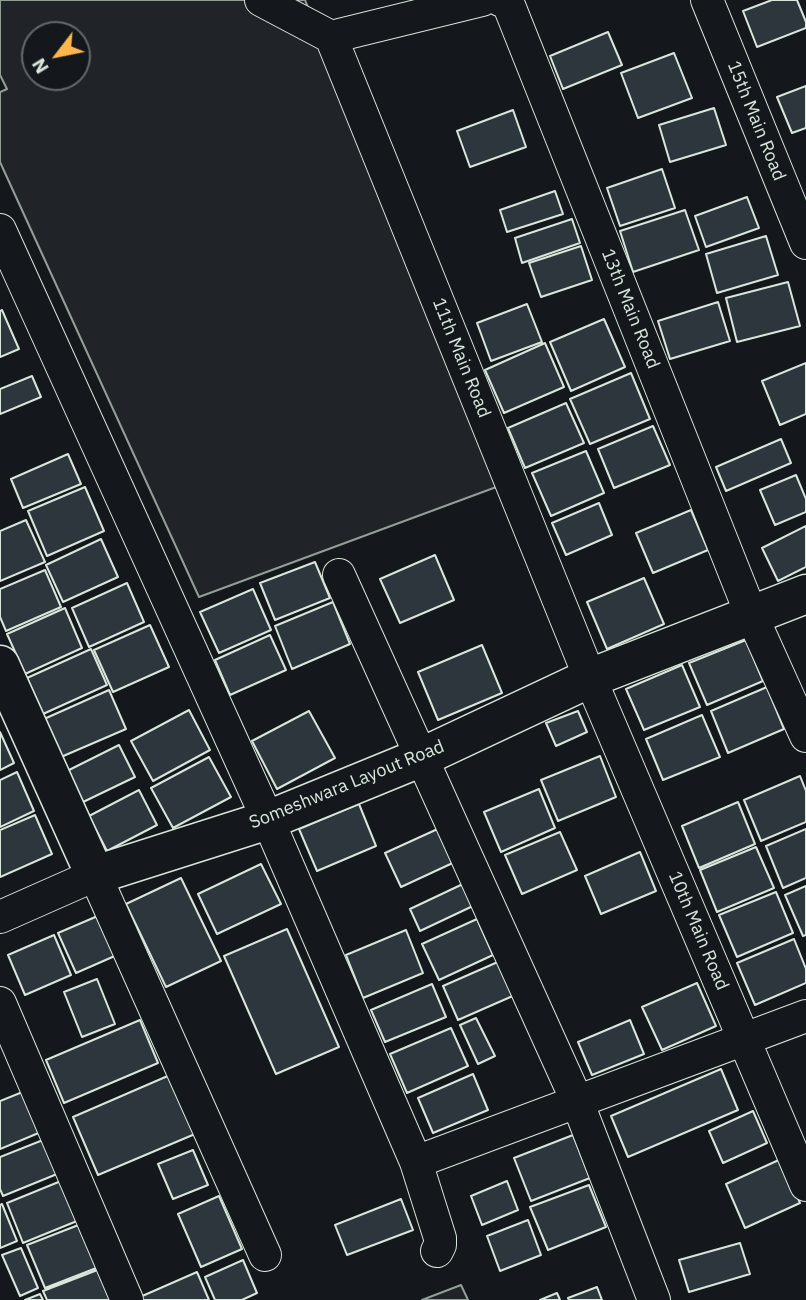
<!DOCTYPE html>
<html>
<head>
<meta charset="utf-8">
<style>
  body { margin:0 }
  #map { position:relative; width:806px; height:1300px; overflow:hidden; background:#14181c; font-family:"IBM Plex Sans",sans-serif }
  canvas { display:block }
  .north { position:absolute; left:21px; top:21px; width:70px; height:70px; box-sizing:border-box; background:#14181c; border:2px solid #626a69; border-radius:50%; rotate:238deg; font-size:19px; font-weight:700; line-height:28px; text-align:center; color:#d8e6dc }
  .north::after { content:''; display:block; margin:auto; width:24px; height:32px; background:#ffb74d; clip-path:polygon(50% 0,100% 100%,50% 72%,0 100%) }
</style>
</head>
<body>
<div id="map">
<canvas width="806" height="1300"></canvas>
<div class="north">N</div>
</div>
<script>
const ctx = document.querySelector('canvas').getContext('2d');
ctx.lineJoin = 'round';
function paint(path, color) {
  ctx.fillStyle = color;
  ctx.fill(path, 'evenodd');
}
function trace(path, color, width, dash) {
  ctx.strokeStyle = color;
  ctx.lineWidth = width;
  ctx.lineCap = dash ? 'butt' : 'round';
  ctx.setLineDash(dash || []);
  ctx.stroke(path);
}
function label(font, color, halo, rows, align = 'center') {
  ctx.font = font + ' "IBM Plex Sans",sans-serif';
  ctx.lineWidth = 5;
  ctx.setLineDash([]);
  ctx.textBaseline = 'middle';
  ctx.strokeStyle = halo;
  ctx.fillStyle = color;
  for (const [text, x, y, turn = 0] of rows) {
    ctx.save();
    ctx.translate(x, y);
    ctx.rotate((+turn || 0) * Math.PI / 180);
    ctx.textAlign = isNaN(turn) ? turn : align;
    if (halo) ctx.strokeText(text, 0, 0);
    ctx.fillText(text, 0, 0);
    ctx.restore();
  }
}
const green = new Path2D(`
  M0 0H305L499 486 199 597 0 162V92L7 89 0 75ZM35 35H77V77H35Z
  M461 1285 468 1300H422Z`);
paint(green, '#202428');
trace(green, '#939e99', 2);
const building = new Path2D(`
  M772 0H797L806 22V28L757 47 743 11Z
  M608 32 622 65 563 89 550 56Z
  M674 53 692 98 638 118 621 73Z
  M806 86V128L792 133 777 97Z
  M714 108 726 145 670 162 659 125Z
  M513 110 526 147 470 167 457 131Z
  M662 169 675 208 620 226 607 188Z
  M555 191 563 214 507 232 500 210Z
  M747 197 759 228 706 247 695 216Z
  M685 210 699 250 633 272 620 231Z
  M572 219 580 243 522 263 515 238Z
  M766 236 778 275 717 293 706 254Z
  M581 246 592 280 541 297 529 263Z
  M788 282 800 326 737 342 726 298Z
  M718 302 730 341 670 359 658 321Z
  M527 304 542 342 491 361 477 323Z
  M2 310 19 349 0 357V311Z
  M604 319 625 367 571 391 550 342Z
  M545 343 564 387 504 413 485 370Z
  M806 363V414L780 425 762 381Z
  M631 373 650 419 590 444 570 399Z
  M32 376 41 397 0 414V389Z
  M566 403 584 443 525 468 508 428Z
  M653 426 670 465 614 488 598 449Z
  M781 439 791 463 726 491 716 467Z
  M586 451 604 493 551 516 532 473Z
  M68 454 81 484 23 508 11 479Z
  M796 475 806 499V512L775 525 760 490Z
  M85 487 104 531 47 556 28 511Z
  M599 503 612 535 566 555 552 523Z
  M691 510 708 550 653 573 636 533Z
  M26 520 45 562 0 581V531Z
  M806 526V567L778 581 762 548Z
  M101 539 118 577 63 602 46 565Z
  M435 555 454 600 400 623 380 579Z
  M315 562 330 598 275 620 260 583Z
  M45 570 61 607 6 631 0 617V589Z
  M644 578 664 624 607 649 587 602Z
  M127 583 144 622 89 647 72 608Z
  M253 589 271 630 219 653 200 612Z
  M333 602 350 644 292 669 275 626Z
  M65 608 82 648 25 674 7 634Z
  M150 625 169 667 113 692 94 650Z
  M270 635 286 670 230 695 215 660Z
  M746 640 763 681 707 705 689 663Z
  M482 645 502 693 438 720 418 672Z
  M91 649 107 685 43 714 27 678Z
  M682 665 700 707 644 730 626 689Z
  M767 687 784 729 728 753 711 711Z
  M109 690 126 729 61 757 44 719Z
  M189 710 210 750 153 781 131 741Z
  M309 711 335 758 277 789 252 741Z
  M578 711 587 732 556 746 546 723Z
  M702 715 720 757 663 780 646 739Z
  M0 732 14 763 0 770Z
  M119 745 135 777 81 803 65 772Z
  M600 756 616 797 558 821 541 780Z
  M209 757 231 797 173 828 151 788Z
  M17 772 34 811 0 827V780Z
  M800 776 806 791V822L761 841 744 800Z
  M539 789 555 828 501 852 484 812Z
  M139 790 157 825 107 851 89 816Z
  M738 802 755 844 699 868 682 826Z
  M359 804 376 846 317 871 299 829Z
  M35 815 52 854 0 877V830Z
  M442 827 457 861 401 887 385 853Z
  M806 829V878L783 888 766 846Z
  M560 832 577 870 522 894 505 855Z
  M756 847 774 888 717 912 700 870Z
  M640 852 656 891 601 914 585 876Z
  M261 864 281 904 217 934 198 894Z
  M181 878 221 961 166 987 126 904Z
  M465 883 475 905 420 931 410 909Z
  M806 886V935L803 936 785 895Z
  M776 892 793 933 737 957 719 915Z
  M100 915 117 955 76 973 58 933Z
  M477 919 493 955 439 980 422 944Z
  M287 929 339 1047 276 1074 224 956Z
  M406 930 423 973 363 998 346 955Z
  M54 935 71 975 25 995 8 955Z
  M794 939 806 969V983L755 1005 737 963Z
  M500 961 515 995 458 1020 443 986Z
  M97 979 115 1024 82 1037 64 992Z
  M697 983 716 1026 662 1050 642 1007Z
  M432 984 446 1017 385 1042 371 1010Z
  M476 1018 495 1056 478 1064 460 1025Z
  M140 1020 158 1063 64 1103 46 1060Z
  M630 1020 644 1054 592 1075 578 1042Z
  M451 1028 468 1066 407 1093 390 1054Z
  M721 1069 738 1110 628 1157 611 1116Z
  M473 1074 488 1110 433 1133 418 1098Z
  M170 1075 195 1134 98 1175 73 1117Z
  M25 1091 41 1132 0 1149V1101Z
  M753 1111 767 1143 723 1163 709 1131Z
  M573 1135 590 1178 531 1201 514 1158Z
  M48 1138 62 1172 3 1196 0 1189V1157Z
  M193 1150 208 1185 173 1199 158 1164Z
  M781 1159 800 1203 745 1228 726 1184Z
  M61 1181 77 1221 23 1243 7 1203Z
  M507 1181 518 1210 482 1225 471 1196Z
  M589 1185 606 1227 548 1250 530 1207Z
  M219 1196 242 1249 201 1267 178 1214Z
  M401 1199 413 1230 347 1255 335 1225Z
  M2 1204 17 1241 0 1248V1205Z
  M528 1220 541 1255 500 1271 487 1236Z
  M81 1224 99 1267 45 1288 27 1245Z
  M740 1243 750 1274 689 1292 679 1260Z
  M21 1248 38 1288 20 1296 2 1255Z
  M243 1260 257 1293 242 1300H215L205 1277Z
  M100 1269 112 1300H47L43 1291Z
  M197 1272 209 1300H141L140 1297Z
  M597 1287 602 1300H569L568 1298Z
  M557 1293 560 1300H540Z
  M40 1294 43 1300H25Z`);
paint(building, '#2c363c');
trace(building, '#d8e6dc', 2);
const street = new Path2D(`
  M261 0 331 37 482 0
  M500 0 508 3 751 614 806 736
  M707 0 806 243
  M331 37 590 678 806 1185
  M0 230 268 820 416 1162 440 1238V1245L437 1251
  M339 575 577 1101 654 1300
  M0 917 95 875 265 1255
  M0 1003 127 1300
  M416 1162 806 1016`);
const secondary = new Path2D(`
  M0 665 95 875 268 820 422 757 590 678 806 594`);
trace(street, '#d8e6dc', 34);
trace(secondary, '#d8e6dc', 41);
trace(street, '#14181c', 32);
trace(secondary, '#14181c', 38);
label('18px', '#d8e6dc', '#14181c', [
  ["15th Main Road",756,121,68],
  ["13th Main Road",630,309,68],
  ["11th Main Road",461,358,68],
  ["Someshwara Layout Road",347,785,-22],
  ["10th Main Road",698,931,67]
]);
</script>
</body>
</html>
